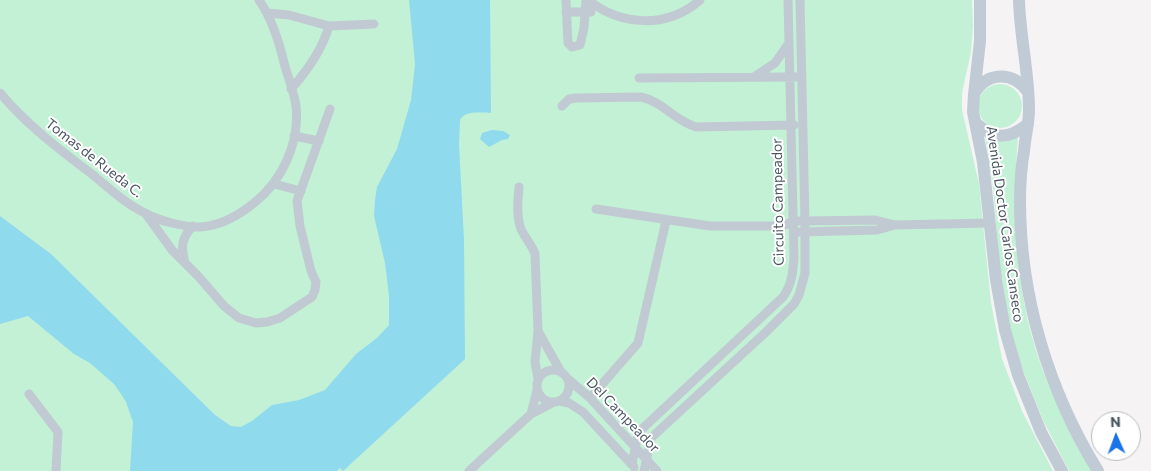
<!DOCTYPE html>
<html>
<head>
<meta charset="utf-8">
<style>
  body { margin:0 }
  #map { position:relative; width:1151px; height:471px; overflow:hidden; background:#f5f3f3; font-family:Commissioner,sans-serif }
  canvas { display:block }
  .north { position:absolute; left:1091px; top:411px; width:50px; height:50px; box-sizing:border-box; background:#fff; border:1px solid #b7bbc0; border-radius:50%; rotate:358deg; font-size:14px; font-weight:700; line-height:20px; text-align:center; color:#4a5661 }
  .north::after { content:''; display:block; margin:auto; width:18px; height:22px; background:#1a73e8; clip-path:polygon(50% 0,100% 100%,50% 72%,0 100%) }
</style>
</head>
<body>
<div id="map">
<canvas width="1151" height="471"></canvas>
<div class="north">N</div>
</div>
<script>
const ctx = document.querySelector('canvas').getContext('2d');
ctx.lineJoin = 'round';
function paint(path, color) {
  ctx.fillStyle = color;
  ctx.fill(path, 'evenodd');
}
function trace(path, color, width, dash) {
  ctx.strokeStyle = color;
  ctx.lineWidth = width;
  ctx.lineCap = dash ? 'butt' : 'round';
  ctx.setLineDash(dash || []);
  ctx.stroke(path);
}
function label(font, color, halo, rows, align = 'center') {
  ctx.font = font + ' Commissioner,sans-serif';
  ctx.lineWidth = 4;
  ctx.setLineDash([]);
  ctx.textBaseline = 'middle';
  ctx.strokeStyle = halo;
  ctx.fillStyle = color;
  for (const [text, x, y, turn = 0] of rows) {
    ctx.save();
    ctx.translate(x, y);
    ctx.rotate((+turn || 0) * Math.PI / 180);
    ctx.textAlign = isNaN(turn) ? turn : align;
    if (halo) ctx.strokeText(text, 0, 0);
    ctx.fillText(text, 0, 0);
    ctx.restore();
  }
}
paint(new Path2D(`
  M0 0H972L973 26 971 52 962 93V110L979 184 991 303 1002 359 1022 411 1053 471H0Z
  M978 106a22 22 0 1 1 44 0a22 22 0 1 1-44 0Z
  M985 136C997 142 1006 144 1018 137 1011 226 1016 315 1054 397 1066 422 1080 446 1093 471H1069L1043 420 1020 363 1010 327 1001 281 993 189Z`), '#c3f1d5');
paint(new Path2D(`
  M409 0H490L491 113C482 113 465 110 460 120L459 144 464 240 465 359 343 471 340 468 337 471H130L133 422 126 402 121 394 114 384 90 363 74 354 28 316 0 324V216L51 254 215 415 231 426 241 427 252 421 272 405 299 400 325 390 356 354 377 338 389 325V296L385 263 374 216 375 200 377 187 397 149 411 100 415 64Z
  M492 130 503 131 510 135 508 139 502 140 489 147 480 139 482 133Z`), '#90daee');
trace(new Path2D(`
  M566 0 568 43 572 47 580 45 584 28 586 0
  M588 0C621 26 667 29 700 0
  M800 0 805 221 875 220 895 225
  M566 12H591
  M268 13 289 15 329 26 374 24
  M754 77 775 63 789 43
  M639 78 796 77
  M291 89C308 70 322 50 329 26
  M0 93C27 125 60 150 93 175 110 189 126 204 145 213 159 221 184 227 200 227 221 226 238 216 254 203 282 181 300 143 296 106 294 92 288 77 284 63 279 41 272 19 259 0
  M562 106 569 99 576 98 641 97C662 101 675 121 696 127L794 125
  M294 136 319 141
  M274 184 301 191
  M519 187C518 200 516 216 521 229 525 238 532 245 535 254L538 331 535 362 538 379
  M596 209 710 226H783L793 221H805V273L799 295 794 304 766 332 651 438 644 471
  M146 214 172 250 199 277 224 306 239 318 256 323 267 322 280 318 312 297 315 290 316 282 311 271 300 226 297 201 330 109
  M799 232 877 230 895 225 990 223
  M185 263C181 247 181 238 193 226
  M538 331 561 372
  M537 386a16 16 0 1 1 32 0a16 16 0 1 1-32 0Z
  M568 379 590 398 657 471
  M29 394 58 432 56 471
  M590 398 638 343 666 221
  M559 401 569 403 583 412 634 467
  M531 414 537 390
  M632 464 637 439 642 429 783 297C792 284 793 272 794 257L788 0
  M469 471 531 414 554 402`), '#c1cad2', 9);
trace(new Path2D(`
  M980 0V41L974 95 973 112 983 162 996 280 1005 330 1018 375 1041 432 1062 471
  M1019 0C1020 37 1029 73 1029 110 1029 124 1025 137 1024 151 1021 168 1020 184 1020 201 1020 296 1048 390 1098 471
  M974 94C987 71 1013 71 1028 92
  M975 122C994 140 1008 140 1028 124`), '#c1cbd6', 12);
label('14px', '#4a5661', '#fff', [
  ["Tomas de Rueda C.",94,158,38],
  ["Circuito Campeador",778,202,-91],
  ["Avenida Doctor Carlos Canseco",1005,224,82],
  ["Del Campeador",623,415,46]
]);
</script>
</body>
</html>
